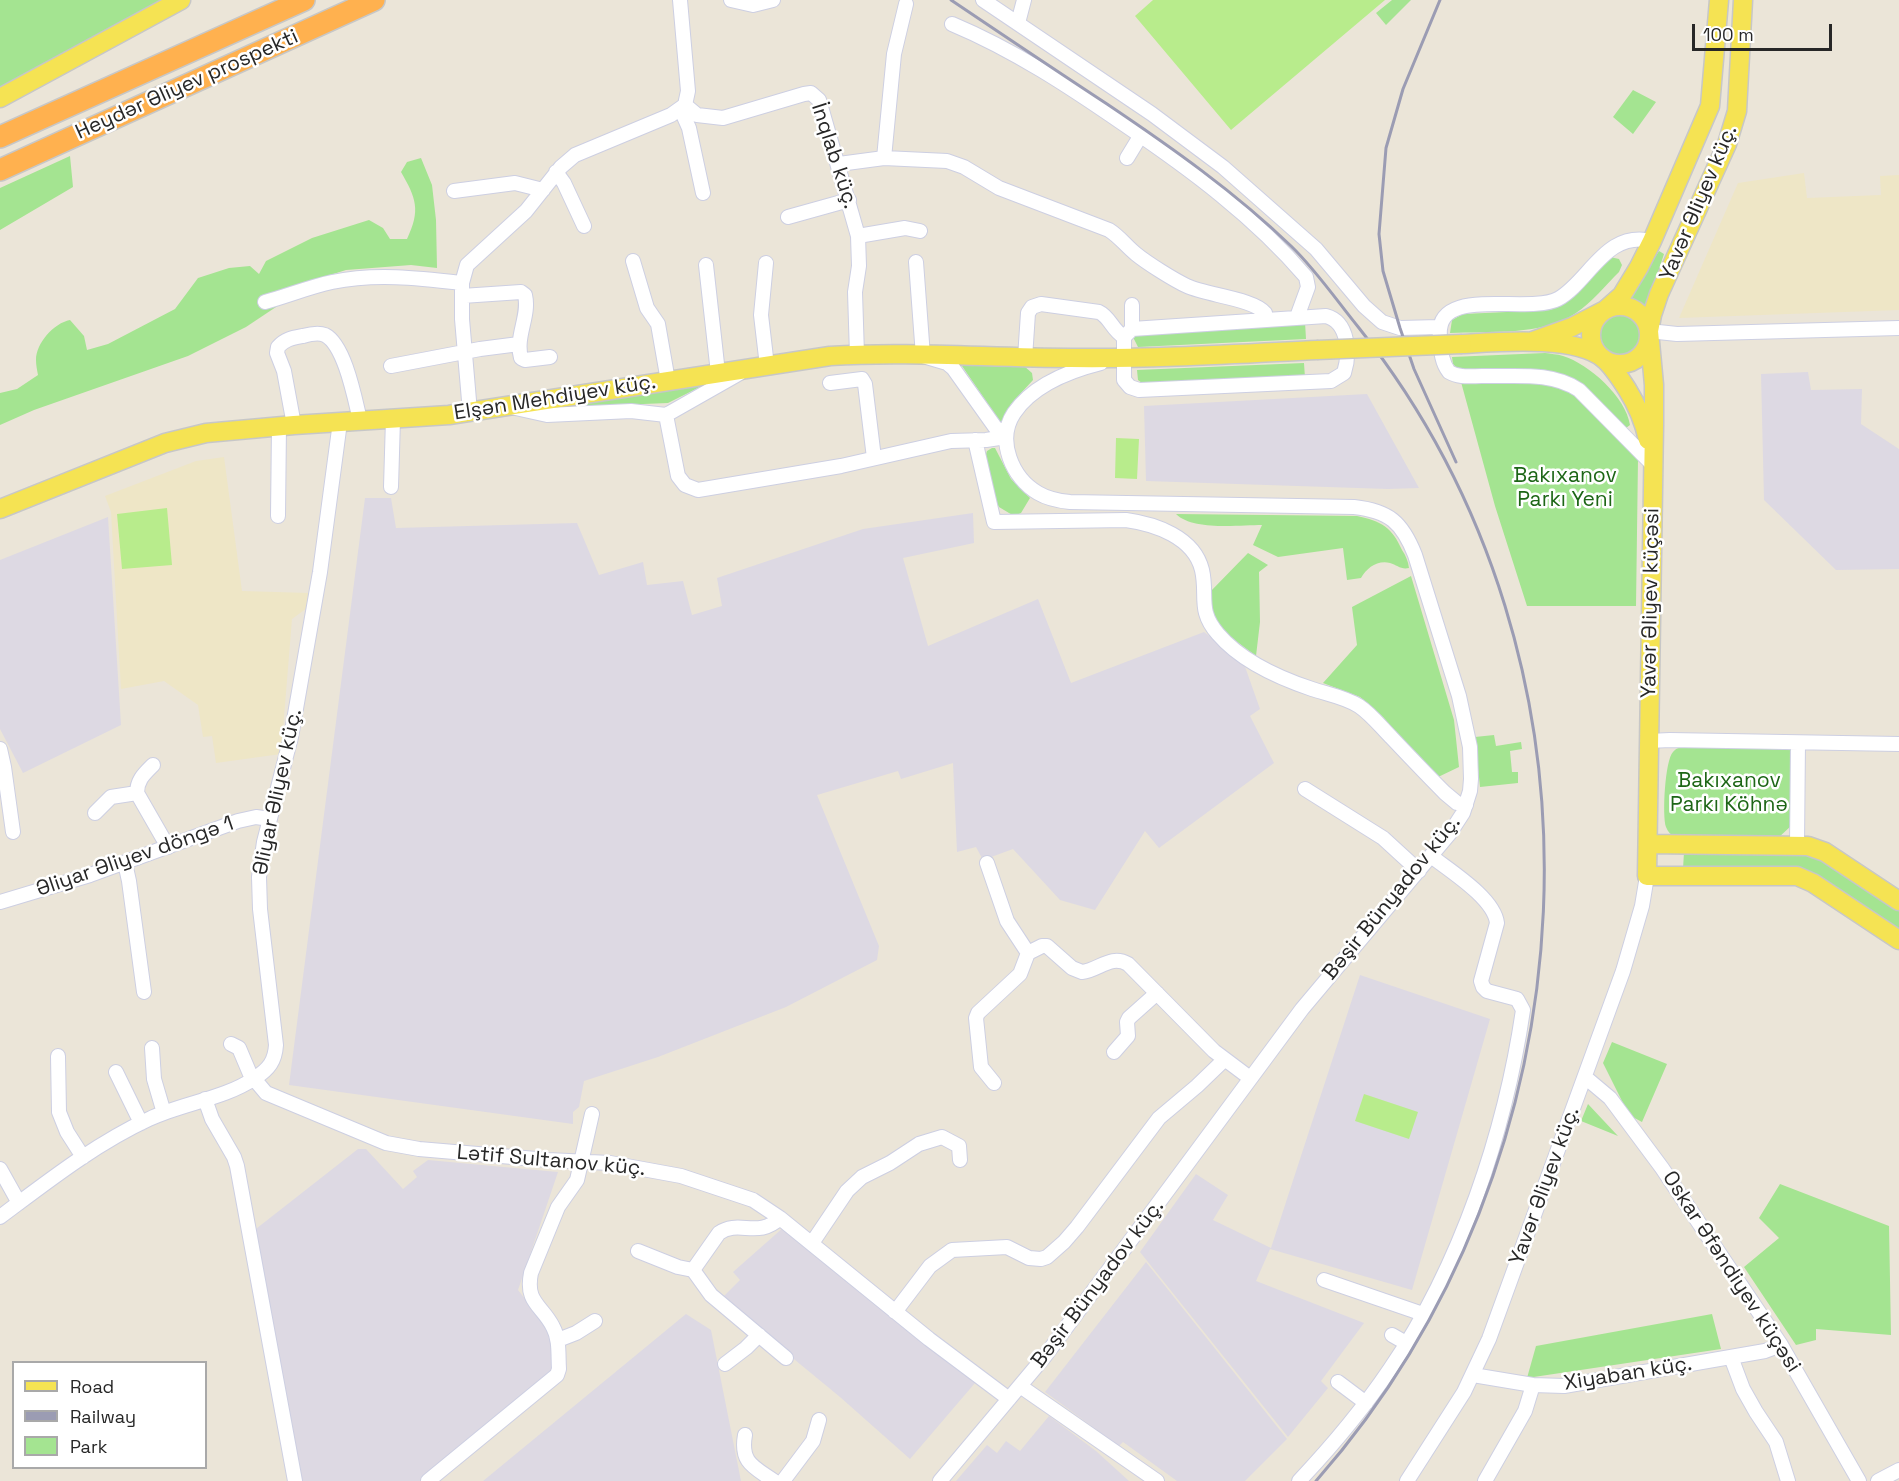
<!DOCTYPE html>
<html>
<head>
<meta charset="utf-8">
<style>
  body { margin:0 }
  #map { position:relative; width:1899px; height:1481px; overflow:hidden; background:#ebe5d8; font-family:"Space Grotesk",sans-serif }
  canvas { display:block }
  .legend { position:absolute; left:12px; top:1361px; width:195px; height:108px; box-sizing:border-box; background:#fff; border:2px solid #a9a9a9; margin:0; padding:8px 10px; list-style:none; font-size:18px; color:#272727 }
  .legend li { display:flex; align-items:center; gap:12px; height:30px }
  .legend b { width:30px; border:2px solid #a9a9a9 }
  .scale { position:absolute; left:1692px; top:24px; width:140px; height:27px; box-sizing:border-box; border:3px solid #272727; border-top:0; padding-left:8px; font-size:18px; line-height:21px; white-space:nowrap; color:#272727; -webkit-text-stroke:4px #fff; paint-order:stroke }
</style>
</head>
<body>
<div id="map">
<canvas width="1899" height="1481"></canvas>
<ul class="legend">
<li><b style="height:8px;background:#f5e353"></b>Road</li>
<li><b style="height:8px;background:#9b9cb3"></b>Railway</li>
<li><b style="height:16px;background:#a4e491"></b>Park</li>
</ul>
<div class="scale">100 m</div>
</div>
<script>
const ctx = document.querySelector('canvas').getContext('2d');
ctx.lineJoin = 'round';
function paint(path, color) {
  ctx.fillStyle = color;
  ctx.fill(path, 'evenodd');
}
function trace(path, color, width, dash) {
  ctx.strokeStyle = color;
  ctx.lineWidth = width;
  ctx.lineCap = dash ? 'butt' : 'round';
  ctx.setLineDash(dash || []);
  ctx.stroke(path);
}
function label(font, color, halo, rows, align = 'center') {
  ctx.font = font + ' "Space Grotesk",sans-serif';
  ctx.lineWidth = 5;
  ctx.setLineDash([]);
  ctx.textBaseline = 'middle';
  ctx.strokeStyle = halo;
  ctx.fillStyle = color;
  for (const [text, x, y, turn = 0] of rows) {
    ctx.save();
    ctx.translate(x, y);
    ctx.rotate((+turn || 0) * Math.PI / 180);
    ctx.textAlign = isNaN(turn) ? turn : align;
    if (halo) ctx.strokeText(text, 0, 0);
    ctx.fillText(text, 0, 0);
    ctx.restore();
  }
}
paint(new Path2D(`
  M1808 372 1811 390 1862 389 1861 424 1899 449V569L1836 570 1764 500 1761 374Z
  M1367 394 1419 488 1388 489 1146 481 1144 406Z
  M365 498H391L396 528 577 523 599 575 643 562 647 585 683 581 692 615 722 606 717 578 863 529 973 513 974 543 903 558 928 646 1038 599 1071 683 1204 632 1243 661 1260 709 1250 716 1274 763 1159 848 1145 831 1095 910 1060 900 1013 849 983 860 976 847 957 852 953 763 901 779 898 771 817 795 879 946 877 960 786 1007 658 1057 584 1081 579 1107 573 1112V1124L289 1085Z
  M108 517 121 725 23 773 0 729V560Z
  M1360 975 1490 1019 1412 1290 1270 1249 1256 1281 1364 1323 1321 1381 1328 1388 1288 1437 1140 1252 1196 1174 1228 1195 1213 1220 1271 1248Z
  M358 1149H366L403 1189 417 1177 413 1171 428 1160 558 1172 518 1290 549 1329 553 1372 420 1481H301L252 1232Z
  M784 1227 975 1383 910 1459 840 1397 721 1299 740 1280 733 1272Z
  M1146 1262 1287 1439 1245 1481H1177L1123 1442 1119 1446 1045 1392Z
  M686 1314 711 1330 741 1481H483Z
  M1049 1416 1096 1451 1129 1481H956L987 1445 997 1453 1006 1441 1020 1451Z`), '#ddd9e3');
paint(new Path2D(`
  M1804 173 1807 198 1881 195 1880 176 1899 175V310L1679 318 1738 183Z
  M224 457 242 591 309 593 307 608 292 619 281 754 216 763 212 736 203 737 198 705 164 681 121 689 111 512 105 496 196 461Z`), '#eee6c6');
paint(new Path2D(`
  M0 0H161L0 88Z
  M1392 0H1411L1386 25 1376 13Z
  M1633 90 1656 102 1633 134 1613 117Z
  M70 156 73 187 0 230V188Z
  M421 158 432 185 436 220 437 268 411 265 346 270 292 287 279 305 246 327 188 356 34 410 0 425V393L17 389 38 375C37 370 36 365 36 360 36 343 54 323 70 320L84 336 87 350 108 344 175 309 198 278 229 268 250 266 259 274 266 261 312 238 369 220 383 228 390 239H407C421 210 416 198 401 172L407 162Z
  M1659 251 1664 254 1646 309 1628 299Z
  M1610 257 1619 259 1622 265 1619 272C1605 286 1592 302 1576 313 1543 336 1489 331 1450 333L1452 320 1463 314 1550 310 1562 305 1571 298Z
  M1599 335a21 21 0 1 1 42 0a21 21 0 1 1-42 0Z
  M1305 322 1306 339 1138 347 1131 333Z
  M1545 353C1551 354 1557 354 1563 356 1589 364 1626 397 1630 425L1626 428 1620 425 1574 380 1458 369 1453 364 1452 357Z
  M1304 363 1305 378 1146 386 1138 380 1137 370Z
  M962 366H1024L1032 373 1033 380 1011 404 1001 423Z
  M707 380 702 386 668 403 544 408Z
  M1461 382H1536L1570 390 1638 459 1636 606H1527L1495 506Z
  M992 448H995L1011 479 1030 498 1021 513 1014 516 999 507 994 499 984 460 987 451Z
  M1176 514 1357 516C1381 521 1392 527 1402 550 1406 556 1408 561 1409 568 1401 570 1397 565 1390 563 1377 560 1367 568 1361 578L1347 580 1343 548 1278 557 1253 545 1262 525C1239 525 1193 531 1176 514Z
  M1248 553 1268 565 1259 572 1260 622 1256 656 1224 632 1212 616 1210 592Z
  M1411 576 1454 720 1459 767 1436 778 1383 717 1360 697 1323 683 1357 645 1352 607Z
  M1494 735 1496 746 1521 742 1522 749 1510 751 1512 772H1518V783L1480 787 1475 737Z
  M1686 746 1793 750 1792 825 1777 839 1675 837C1671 835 1668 832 1666 827 1662 816 1665 760 1673 752 1676 748 1681 747 1686 746Z
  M1795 851 1819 856 1899 908V933L1819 876 1683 869 1684 852Z
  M1612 1042 1667 1064 1642 1122 1629 1115 1603 1063Z
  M1588 1104 1618 1136 1581 1121Z
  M1780 1184 1889 1226 1891 1335 1816 1329V1340L1796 1345 1744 1267 1779 1238 1759 1218Z
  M1712 1314 1721 1349 1527 1378 1536 1346Z`), '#a4e491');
paint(new Path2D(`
  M1153 0H1385L1231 130 1135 16Z
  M1116 438 1139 439 1137 479 1115 478Z
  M167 508 172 565 122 569 117 514Z
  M1364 1094 1418 1112 1409 1139 1355 1121Z`), '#b8ec8c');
const minor = new Path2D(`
  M731 0 753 5 773 0
  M983 0 1152 114 1223 167 1316 249 1364 306 1382 322 1400 328 1439 327
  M1018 23 1024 0
  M952 24C1014 50 1070 87 1125 125 1190 169 1255 217 1306 277L1308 287 1297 317
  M685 105 697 115 723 118 804 94 811 93 819 100 858 236 859 266 855 292 857 355
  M681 110 689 128 703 193
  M884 158 894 54 906 4
  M1127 158 1141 135
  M839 164 884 158 947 161 964 167 999 188 1109 230C1120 237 1126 246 1136 254 1147 263 1174 280 1187 286 1206 295 1254 299 1265 313L1266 320
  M556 172 564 183 584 226
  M454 191 515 183 543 190
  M788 217 849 200
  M858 236 905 228 920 231
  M1652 241C1605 230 1590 281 1558 299 1526 315 1435 284 1440 337 1441 349 1441 362 1449 372 1459 378 1471 376 1482 376 1514 377 1551 371 1579 390L1653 465
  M633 261 647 308 658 324 668 381
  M916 262 923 356 947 363 953 368 995 427 1006 437
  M766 263 761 315 767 366
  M706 265 718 373
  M462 296 521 292 525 295C530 316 515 336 521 358L525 360 550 357
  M265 302C287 296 309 287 332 282 375 273 418 278 462 283
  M1132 305V329
  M1326 316C1349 322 1350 354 1344 373L1331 381 1139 390 1130 387 1124 380V337L1132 329Z
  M1649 331 1677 334 1899 328
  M1025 358 1028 313 1032 307 1041 304 1099 312C1110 317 1112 330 1124 337
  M391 366 480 349 519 344
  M830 383 862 379 865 384 874 458
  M511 407 547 415 631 411 666 415 740 373
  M470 412 462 319V283L467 265 526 211 561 167 575 155 671 115 685 105 688 91 680 0
  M666 415 678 476 685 485 698 490 841 466 951 441 986 440 1006 437
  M294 425 284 371 277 353 278 347C285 339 292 338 303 336 310 334 318 332 325 335 345 345 355 400 360 420
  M975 440 994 522 1126 520C1155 524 1194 537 1202 570 1208 596 1197 610 1218 634 1241 661 1279 678 1312 689 1327 694 1345 697 1359 706 1371 714 1381 727 1391 737 1409 756 1427 775 1445 793L1457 803 1466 805
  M391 487 393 419
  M278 516 279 426
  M1649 741 1670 740 1899 744
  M0 749 4 767 13 832
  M153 765C144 774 137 780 137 793L168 847
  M1305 789 1383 838 1419 871
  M95 813 111 797 137 793
  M1797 844 1798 743
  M125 863 129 881 144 992
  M987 863 1007 921 1028 953
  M0 902 90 875 238 821 256 817 270 819
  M231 1044 239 1048 250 1074 266 1093 386 1143 419 1149 548 1160 610 1163 681 1176 753 1200 780 1218 929 1339 1009 1399
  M152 1048 154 1079 164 1113
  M1114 1052 1128 1036 1127 1022 1129 1018 1157 993
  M58 1056 59 1112 67 1132 83 1157
  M116 1072 141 1123
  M1585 1077 1610 1098 1662 1168 1781 1345 1859 1481
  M994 1083 981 1067 976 1018 978 1013 1020 974 1028 953 1042 946H1047L1072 968 1082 972C1099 970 1111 954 1128 964L1214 1051 1250 1078
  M205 1099 212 1119 234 1157 237 1166 295 1481
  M0 1169 19 1203
  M0 1217C47 1182 95 1144 149 1119 183 1103 224 1099 255 1078 269 1069 275 1061 276 1045L260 909 259 877 264 842 291 737 320 572 340 422
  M780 1218C758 1239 739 1219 719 1233L693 1270 711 1295 786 1358
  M812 1243 847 1191 862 1177 890 1163 919 1144 942 1137 959 1146 960 1160
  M638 1251 678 1267 693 1270
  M1324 1280 1423 1314
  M895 1312 930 1266 952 1250 1007 1247 1029 1258 1041 1259 1047 1257 1064 1242 1077 1227 1159 1118 1197 1086 1224 1060
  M1392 1335 1406 1343
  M558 1340 576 1333 595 1321
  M1731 1357 1743 1389 1756 1412 1776 1442 1788 1481
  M725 1364 746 1348 759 1335
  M1473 1375 1533 1385 1564 1386 1765 1351 1781 1345
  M1338 1382 1366 1403
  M1020 1386 1157 1481
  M745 1435C740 1463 754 1467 774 1481
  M428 1481 557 1375 559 1369C558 1355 560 1340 553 1327 542 1305 525 1303 531 1273L558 1207 577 1180 592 1114
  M783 1481 813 1441 819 1420
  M940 1481 1045 1356 1302 1009 1450 833 1463 813 1470 791 1471 779 1470 747 1459 696 1415 555C1402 522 1389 511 1354 507L1070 502C1059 501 1048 499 1038 493 1012 478 996 440 1014 413 1033 385 1069 371 1101 363
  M1299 1481C1332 1446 1363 1409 1390 1369 1461 1265 1505 1132 1523 1010L1517 999 1487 991 1483 987 1481 981 1497 923C1494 898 1450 871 1431 856
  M1407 1481 1464 1392 1489 1339 1623 971 1642 906 1647 876
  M1485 1481 1525 1411 1533 1385
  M1878 1481 1899 1470`);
const major = new Path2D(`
  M1743 0 1737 111 1727 144 1659 294 1652 315 1649 331 1654 385V424L1647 876H1797L1813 883 1899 940
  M0 98 181 0
  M1591 335a29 29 0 1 1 58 0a29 29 0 1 1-58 0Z
  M1533 341 1572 327 1605 310 1622 295 1639 267 1652 241 1710 106 1719 0
  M1462 344C1498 342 1576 335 1604 359 1613 367 1620 378 1627 389 1637 405 1644 421 1648 440
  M0 509 165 443 206 433 294 425 449 415 830 356C910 351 991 358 1071 358 1153 359 1235 354 1317 350
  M1648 844 1808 846 1825 852 1899 901`);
const highway = new Path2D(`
  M0 137 304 0
  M0 170 374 0`);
trace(minor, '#cdcfe2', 16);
trace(major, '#c7c7c7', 21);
trace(highway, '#c7c7c7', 24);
trace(minor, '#fff', 14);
trace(major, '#f5e353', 18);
trace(highway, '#ffb14f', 21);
trace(new Path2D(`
  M951 0C1003 35 1055 70 1107 104 1171 147 1235 192 1291 246 1316 270 1337 301 1359 328 1627 665 1597 1162 1316 1481
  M1440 0 1403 89 1386 148 1379 234 1383 271 1400 328 1414 369 1456 462`), '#9b9cb3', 3);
const majorBridge = new Path2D(`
  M1317 350 1462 344`);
trace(majorBridge, '#c7c7c7', 21, []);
trace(majorBridge, '#f5e353', 18);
label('21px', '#272727', '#fff', [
  ["Heydər Əliyev prospekti",187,85,-24],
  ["İnqlab küç.",834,156,72],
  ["Yavər Əliyev küç.",1699,203,-67],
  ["Elşən Mehdiyev küç.",555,398,-9],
  ["Yavər Əliyev küçəsi",1651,603,-89],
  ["Əliyar Əliyev küç.",278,792,-78],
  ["Əliyar Əliyev döngə 1",135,857,-19],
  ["Bəşir Bünyadov küç.",1392,898,-51],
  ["Lətif Sultanov küç.",551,1161,5],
  ["Yavər Əliyev küç.",1545,1186,-70],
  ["Oskar Əfəndiyev küçəsi",1731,1272,57],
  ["Bəşir Bünyadov küç.",1098,1284,-53],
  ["Xiyaban küç.",1628,1374,-9]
]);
label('21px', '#1d6616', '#fff', [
  ["Bakıxanov",1565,476],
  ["Parkı Yeni",1565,500],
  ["Bakıxanov",1729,781],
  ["Parkı Köhnə",1729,805]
]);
</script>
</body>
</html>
